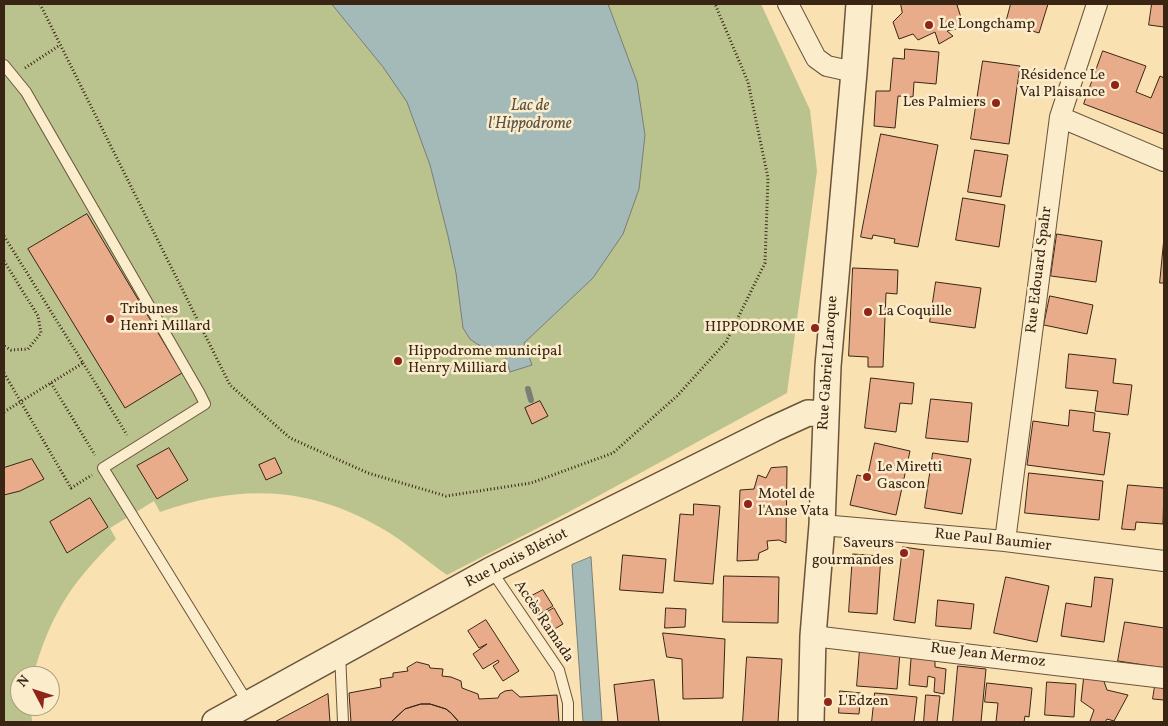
<!DOCTYPE html>
<html>
<head>
<meta charset="utf-8">
<style>
  body { margin:0 }
  #map { position:relative; width:1168px; height:726px; overflow:hidden; background:#f9e1b1; font-family:Vollkorn,serif }
  canvas { display:block }
  .frame { position:absolute; inset:0; border:5px solid #3a2515; pointer-events:none }
  .north { position:absolute; left:10px; top:666px; width:50px; height:50px; box-sizing:border-box; background:#fbeccc; border:1px solid #ae9c83; border-radius:50%; rotate:310deg; font-size:14px; font-weight:700; line-height:20px; text-align:center; color:#3a2515 }
  .north::after { content:''; display:block; margin:auto; width:18px; height:22px; background:#8f2418; clip-path:polygon(50% 0,100% 100%,50% 72%,0 100%) }
</style>
</head>
<body>
<div id="map">
<canvas width="1168" height="726"></canvas>
<div class="frame"></div>
<div class="north">N</div>
</div>
<script>
const ctx = document.querySelector('canvas').getContext('2d');
ctx.lineJoin = 'round';
function paint(path, color) {
  ctx.fillStyle = color;
  ctx.fill(path, 'evenodd');
}
function trace(path, color, width, dash) {
  ctx.strokeStyle = color;
  ctx.lineWidth = width;
  ctx.lineCap = dash ? 'butt' : 'round';
  ctx.setLineDash(dash || []);
  ctx.stroke(path);
}
function label(font, color, halo, rows, align = 'center') {
  ctx.font = font + ' Vollkorn,serif';
  ctx.lineWidth = 5;
  ctx.setLineDash([]);
  ctx.textBaseline = 'middle';
  ctx.strokeStyle = halo;
  ctx.fillStyle = color;
  for (const [text, x, y, turn = 0] of rows) {
    ctx.save();
    ctx.translate(x, y);
    ctx.rotate((+turn || 0) * Math.PI / 180);
    ctx.textAlign = isNaN(turn) ? turn : align;
    if (halo) ctx.strokeText(text, 0, 0);
    ctx.fillText(text, 0, 0);
    ctx.restore();
  }
}
paint(new Path2D(`
  M4 4H761L810 110 817 171 787 393 567 513 447 575C427 561 409 545 388 532 313 486 242 483 160 512L154 501 110 528 116 539C71 583 50 615 33 676H20V706H31L32 722H4Z`), '#bac38e');
const water = new Path2D(`
  M332 4H608L637 82 645 135 639 189 623 234 593 278 524 343 532 365 510 372 503 349H488L477 344 470 339 463 328 456 273 448 236 430 165 407 102 383 67Z
  M591 557 602 722H583L572 565Z`);
paint(water, '#a4bab8');
trace(water, '#7a7e77', 1);
trace(new Path2D(`
  M528 389 531 400`), '#7a7e77', 6);
const building = new Path2D(`
  M901 4H960L957 5 964 27 947 31 953 36 939 44 935 32 918 40 913 34 899 39 893 22 902 13Z
  M1011 4H1048L1039 33 1006 23Z
  M1152 4H1164V27L1149 25Z
  M905 49 939 52 936 84 914 82 913 97 898 96 895 128 874 126 876 91H890L893 58 904 59Z
  M1103 51 1146 66 1136 92 1151 98 1160 76 1164 78V134L1084 104Z
  M983 61 1020 66 1009 144 971 139Z
  M881 134 938 145 918 247 894 243 895 239 873 235 872 239 861 237Z
  M975 150 1008 155 1001 197 968 192Z
  M963 198 1005 205 999 247 956 240Z
  M87 214 182 373 125 408 28 249Z
  M1057 234 1102 241 1096 282 1051 276Z
  M1164 238V283H1160Z
  M853 268 898 270 897 294 886 293 883 367H868V357L849 356Z
  M936 282 981 288 975 328 930 322Z
  M1050 296 1093 305 1087 334 1044 325Z
  M1069 354 1116 359 1113 383 1132 385 1128 415 1095 411 1098 391 1066 388Z
  M871 378 914 383 912 404 900 403 896 432 865 428Z
  M931 399 972 403 968 442 926 438Z
  M540 401 548 416 532 424 525 408Z
  M1070 410 1095 413 1093 431 1110 433 1104 475 1027 465 1033 421 1068 426Z
  M875 443 910 451 896 515 850 505 857 475 867 477Z
  M169 448 188 480 157 499 137 466Z
  M933 453 971 459 962 514 925 508Z
  M275 458 282 473 266 480 259 465Z
  M32 459 44 479 20 491 4 495V468Z
  M787 467 786 543 779 540 767 541 768 549 759 553 758 560 737 561 740 490 754 489 758 475 766 478 771 468Z
  M1029 473 1103 481 1099 520 1025 513Z
  M1128 485 1164 488 1163 524 1136 522 1135 530 1122 529Z
  M90 498 108 527 67 553 50 522Z
  M694 504 720 506 713 584 674 581 680 514 693 515Z
  M903 547 924 550 915 623 894 620Z
  M853 554 881 556 877 614 849 612Z
  M623 555 666 559 663 593 620 590Z
  M724 576 779 577 778 623 723 622Z
  M1006 577 1049 586 1037 642 994 633Z
  M1095 577 1113 579 1104 642 1061 636 1066 603 1091 607Z
  M543 590 553 606 536 616 526 599Z
  M938 600 974 604 971 629 936 626Z
  M554 608 563 624 546 634 537 618Z
  M666 608 686 609 685 627 665 628Z
  M486 620 519 671 503 681 493 666 499 662 498 660 483 669 473 654 487 644 479 648 468 631Z
  M1125 622 1164 628V668L1118 661Z
  M663 633 725 639 723 698 683 699 682 659 667 657Z
  M860 649 900 652 897 689 857 686Z
  M935 656V667L946 669 944 694 934 692 935 678 928 676 927 687 909 685 911 659Z
  M747 657 782 659 778 722H743Z
  M417 662 429 665 430 668 443 669 442 676 451 677 461 681 462 688 478 694 479 699 498 698 500 694 505 691 512 690 520 697 557 695 559 722H459L451 713 446 709 430 704H421L405 709 391 722H351L349 693 381 687 380 679 393 677V673L408 671 407 668Z
  M958 666 986 669 981 722H953Z
  M1101 673 1107 690 1128 695 1114 721 1107 719 1105 722H1092L1090 721 1094 710 1081 701 1084 675Z
  M654 680 659 722H618L614 685Z
  M1047 682 1076 684 1074 717 1045 715Z
  M987 683 1032 688 1029 717 1025 716 1024 722H996L998 703 985 702Z
  M1155 686 1164 687V700L1153 699Z
  M840 691 861 693 859 714 839 713Z
  M875 693 917 697 914 722H872Z
  M328 694 330 722H275Z
  M926 695 940 696 937 722H924Z
  M421 704H430L446 709 451 713 459 722H391L405 709Z`);
paint(building, '#e9ac8b');
trace(building, '#3a2515', 1);
const service = new Path2D(`
  M4 65 26 92 199 392 205 404 103 468 248 703
  M491 570 559 670 568 703V722
  M340 653 343 722`);
const minor = new Path2D(`
  M788 4 816 58 827 66 854 72
  M1060 117 1164 161
  M822 525 1005 541 1164 561
  M1005 541 1060 117 1097 4
  M813 636 1164 678`);
const tertiary = new Path2D(`
  M215 722 491 570 773 429 808 413 825 414
  M811 722 813 636 822 525 828 366 854 72 859 4`);
trace(service, '#6a543c', 12);
trace(minor, '#6a543c', 22);
trace(tertiary, '#6a543c', 28);
trace(new Path2D(`
  M40 4 230 385 290 438 368 473 446 496 531 483 613 453 677 396 726 342 765 263 768 178 748 82 715 4
  M25 68 60 45
  M4 236 83 363 4 412
  M4 261 38 316 41 333 28 349 11 350 4 346
  M83 363 127 435
  M4 373 71 488 92 475
  M51 383 95 455`), '#3a2515', 3, [1, 2.5]);
trace(service, '#fbeccc', 10);
trace(minor, '#fbeccc', 20);
trace(tertiary, '#fbeccc', 25);
for (const [x, y, r, color] of [
  [929,25,5,"#8f2418"],
  [1115,85,5,"#8f2418"],
  [996,103,5,"#8f2418"],
  [868,312,5,"#8f2418"],
  [110,319,5,"#8f2418"],
  [815,328,5,"#8f2418"],
  [398,361,5,"#8f2418"],
  [867,477,5,"#8f2418"],
  [748,504,5,"#8f2418"],
  [904,553,5,"#8f2418"],
  [828,702,5,"#8f2418"]
]) {
  const dot = new Path2D();
  dot.arc(x, y, r, 0, 2 * Math.PI);
  ctx.fillStyle = color;
  ctx.fill(dot);
  trace(dot, '#fbeccc', 2);
}
label('15px', '#3a2515', '#fbeccc', [
  ["Le Longchamp",939,25],
  ["Résidence Le",1105,76,"right"],
  ["Val Plaisance",1105,93,"right"],
  ["Les Palmiers",986,103,"right"],
  ["Tribunes",120,310],
  ["Henri Millard",120,327],
  ["La Coquille",878,312],
  ["HIPPODROME",805,328,"right"],
  ["Hippodrome municipal",408,352],
  ["Henry Milliard",408,369],
  ["Le Miretti",877,468],
  ["Gascon",877,485],
  ["Motel de",758,495],
  ["l'Anse Vata",758,512],
  ["Saveurs",894,544,"right"],
  ["gourmandes",894,561,"right"],
  ["L'Edzen",838,702]
], 'left');
label('15px', '#3a2515', '#fbeccc', [
  ["Rue Edouard Spahr",1040,270,-83],
  ["Rue Gabriel Laroque",829,363,-86],
  ["Rue Paul Baumier",993,541,6],
  ["Rue Louis Blériot",517,559,-27],
  ["Accès Ramada",543,622,56],
  ["Rue Jean Mermoz",988,656,7]
]);
label('italic 16px', '#5a5246', '#fbeccc', [
  ["Lac de",530,107],
  ["l'Hippodrome",530,125]
]);
</script>
</body>
</html>
